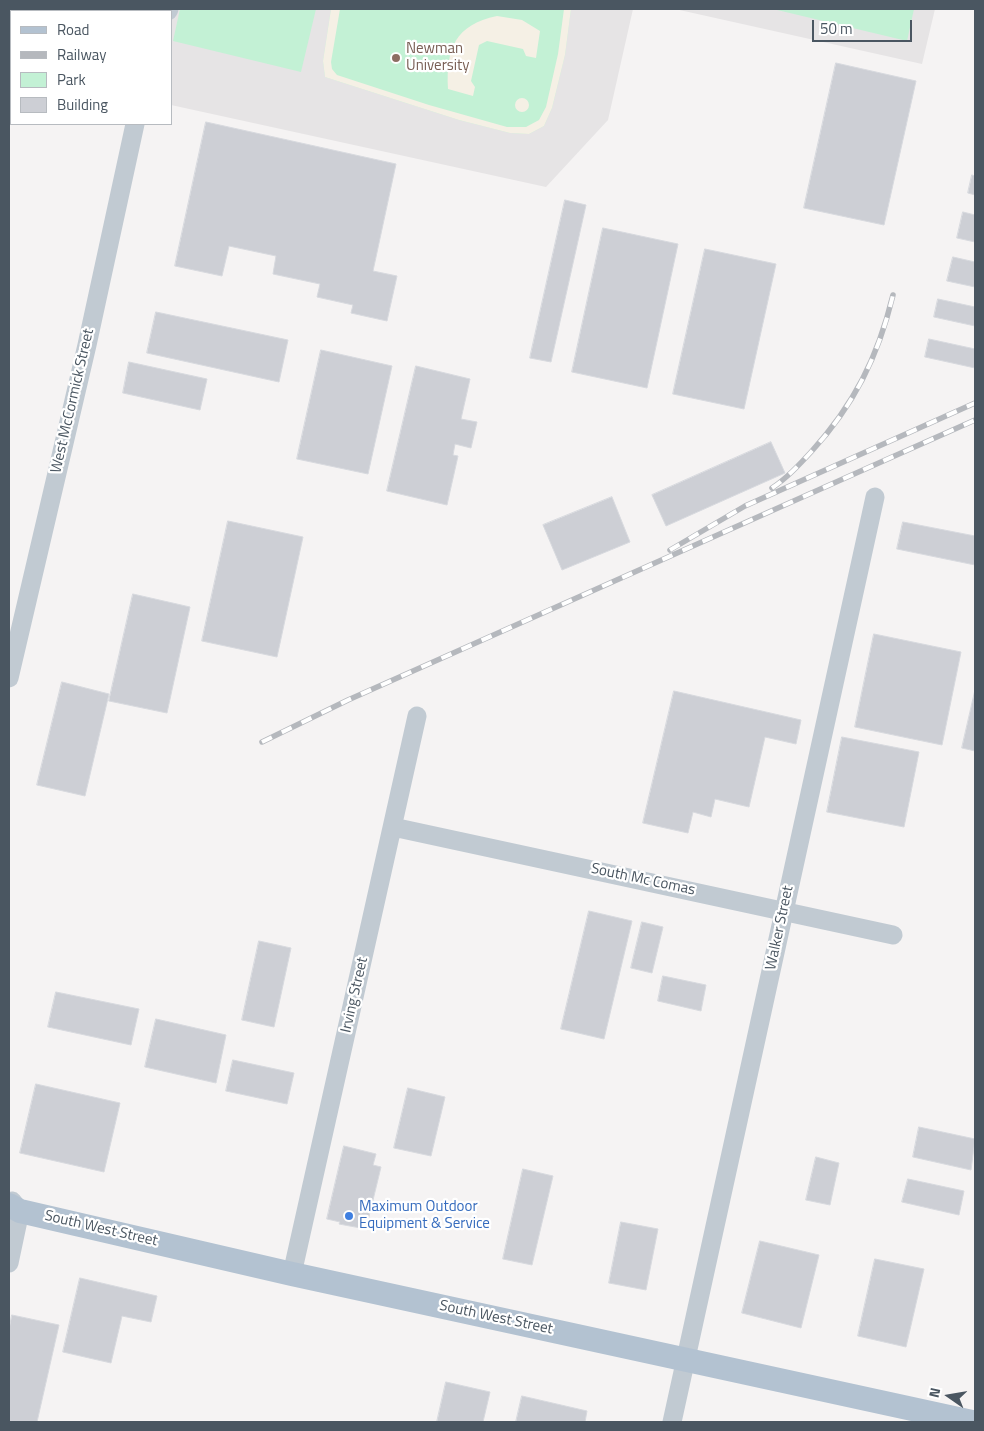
<!DOCTYPE html>
<html>
<head>
<meta charset="utf-8">
<style>
  body { margin:0 }
  #map { position:relative; width:984px; height:1431px; overflow:hidden; background:#f5f3f3; font-family:"Titillium Web",sans-serif }
  canvas { display:block }
  .frame { position:absolute; inset:0; border:10px solid #4a5661; pointer-events:none }
  .legend { position:absolute; left:10px; top:10px; width:162px; height:115px; box-sizing:border-box; background:#fff; border:1px solid #b7bbc0; margin:0; padding:6px 9px; list-style:none; font-size:15px; color:#4a5661 }
  .legend li { display:flex; align-items:center; gap:10px; height:25px }
  .legend b { width:25px; border:1px solid #b7bbc0 }
  .north { position:absolute; left:924px; top:1371px; width:50px; height:50px; -webkit-text-stroke:4px #fff; paint-order:stroke; rotate:283deg; font-size:14px; font-weight:700; line-height:20px; text-align:center; color:#4a5661 }
  .north::after { content:''; display:block; margin:auto; width:18px; height:22px; background:#4a5661; clip-path:polygon(50% 0,100% 100%,50% 72%,0 100%) }
  .scale { position:absolute; left:812px; top:20px; width:100px; height:22px; box-sizing:border-box; border:2px solid #4a5661; border-top:0; padding-left:6px; font-size:15px; line-height:18px; white-space:nowrap; color:#4a5661; -webkit-text-stroke:4px #fff; paint-order:stroke }
</style>
</head>
<body>
<div id="map">
<canvas width="984" height="1431"></canvas>
<div class="frame"></div>
<ul class="legend">
<li><b style="height:6px;background:#b3c2d1"></b>Road</li>
<li><b style="height:6px;background:#b5b8bd"></b>Railway</li>
<li><b style="height:14px;background:#c3f1d5"></b>Park</li>
<li><b style="height:14px;background:#cdcfd5"></b>Building</li>
</ul>
<div class="north">N</div>
<div class="scale">50 m</div>
</div>
<script>
const ctx = document.querySelector('canvas').getContext('2d');
ctx.lineJoin = 'round';
function paint(path, color) {
  ctx.fillStyle = color;
  ctx.fill(path, 'evenodd');
}
function trace(path, color, width, dash) {
  ctx.strokeStyle = color;
  ctx.lineWidth = width;
  ctx.lineCap = dash ? 'butt' : 'round';
  ctx.setLineDash(dash || []);
  ctx.stroke(path);
}
function label(font, color, halo, rows, align = 'center') {
  ctx.font = font + ' "Titillium Web",sans-serif';
  ctx.lineWidth = 4.5;
  ctx.setLineDash([]);
  ctx.textBaseline = 'middle';
  ctx.strokeStyle = halo;
  ctx.fillStyle = color;
  for (const [text, x, y, turn = 0] of rows) {
    ctx.save();
    ctx.translate(x, y);
    ctx.rotate((+turn || 0) * Math.PI / 180);
    ctx.textAlign = isNaN(turn) ? turn : align;
    if (halo) ctx.strokeText(text, 0, 0);
    ctx.fillText(text, 0, 0);
    ctx.restore();
  }
}
paint(new Path2D(`
  M30 9H633L608 120 546 187 171 105V11H40Z
  M675 9H935L922 64Z`), '#e6e4e5');
paint(new Path2D(`
  M180 9H316L301 72 173 41Z
  M331 9H571L565 55 552 108 544 126 529 134 510 133 459 120 325 77 323 61Z
  M773 9H914L907 41Z`), '#c3f1d5');
paint(new Path2D(`
  M331 9H340L331 62 332 69 337 75 429 105 507 127H526L539 120 546 107 558 54 564 9H571L565 55 552 108 544 126 529 134 510 133 459 120 325 77 323 61Z
  M497 16 522 20 540 31 536 58 526 56 523 49 487 41 479 45 471 81 475 87 473 96 448 89C446 48 455 25 497 16Z
  M515 105a7 7 0 1 1 14 0a7 7 0 1 1-14 0Z`), '#f5f0e5');
const building = new Path2D(`
  M836 63 916 81 884 225 804 208Z
  M206 122 396 164 373 271 397 276 387 321 351 313 353 305 317 297 320 284 273 274 276 256 229 246 222 276 175 266Z
  M972 175 975 176V195L968 193Z
  M565 200 586 205 551 362 530 358Z
  M963 212 975 215V242L957 238Z
  M603 228 678 244 647 388 572 372Z
  M705 249 776 264 744 409 673 394Z
  M953 257 975 262V287L947 281Z
  M938 299 975 307V326L934 317Z
  M156 312 288 340 279 382 147 353Z
  M929 339 975 349V368L925 357Z
  M321 350 392 366 368 474 297 459Z
  M129 362 207 379 200 410 123 393Z
  M416 366 470 379 461 419 477 422 471 448 455 444 453 455 458 456 447 505 387 491Z
  M771 442 785 473 666 526 652 495Z
  M612 497 630 542 562 570 543 525Z
  M228 521 303 537 277 657 202 641Z
  M903 522 975 536V565L897 549Z
  M133 594 190 607 167 713 109 701Z
  M874 634 961 652 942 745 855 727Z
  M62 682 109 694 85 796 37 785Z
  M975 690V751L962 748Z
  M674 691 801 720 796 744 765 737 749 807 715 799 711 817 693 812 688 833 643 823Z
  M842 737 919 752 904 827 827 812Z
  M589 911 632 921 604 1039 561 1029Z
  M642 922 663 927 652 973 631 968Z
  M259 941 291 948 274 1027 242 1020Z
  M663 976 706 985 701 1011 658 1001Z
  M56 992 139 1009 131 1045 48 1027Z
  M156 1019 226 1035 216 1083 145 1067Z
  M233 1060 294 1073 287 1104 226 1091Z
  M36 1084 120 1103 104 1172 20 1153Z
  M408 1088 445 1097 431 1156 394 1148Z
  M919 1127 975 1139 971 1170 913 1157Z
  M344 1146 376 1154 373 1165 381 1167 366 1229 339 1224 340 1222 327 1219Z
  M816 1157 839 1163 830 1205 806 1200Z
  M523 1169 553 1176 532 1265 503 1259Z
  M908 1179 964 1191 959 1215 902 1202Z
  M621 1222 658 1229 646 1290 609 1283Z
  M760 1241 819 1255 801 1328 742 1313Z
  M875 1259 924 1269 906 1347 858 1336Z
  M80 1278 157 1296 151 1322 122 1316 111 1363 63 1352Z
  M12 1315 59 1325 37 1422H9V1330Z
  M446 1382 490 1392 483 1422H437Z
  M522 1396 587 1411 585 1422H516Z`);
paint(building, '#cdcfd5');
trace(building, '#d7d9de', 1);
trace(new Path2D(`
  M150 11 151 9
  M168 11 169 9
  M9 678 87 345 135 124
  M393 827 893 935
  M9 1263 20 1211 12 1201
  M292 1274 417 716
  M672 1422 875 497`), '#c1cad2', 19);
trace(new Path2D(`
  M9 1205 20 1211 292 1274 972 1422`), '#b3c2d1', 24);
const rail = new Path2D(`
  M772 488C787 478 799 465 811 452 854 405 878 357 893 295
  M670 550 745 506 975 403
  M262 742 348 700 975 420`);
trace(rail, '#b5b8bd', 5.5);
trace(rail, '#fff', 4, [11]);
for (const [x, y, r, color] of [
  [396,58,5,"#8d6e63"],
  [349,1216,5,"#3f7fe0"]
]) {
  const dot = new Path2D();
  dot.arc(x, y, r, 0, 2 * Math.PI);
  ctx.fillStyle = color;
  ctx.fill(dot);
  trace(dot, '#fff', 2);
}
label('15px', '#785e54', '#fff', [
  ["Newman",406,49],
  ["University",406,66]
], 'left');
label('15px', '#4a5661', '#fff', [
  ["West McCormick Street",73,401,-77],
  ["South Mc Comas",643,880,12],
  ["Walker Street",780,928,-78],
  ["Irving Street",355,995,-77],
  ["South West Street",101,1229,13],
  ["South West Street",496,1318,12]
]);
label('15px', '#366cbe', '#fff', [
  ["Maximum Outdoor",359,1207],
  ["Equipment & Service",359,1224]
], 'left');
</script>
</body>
</html>
